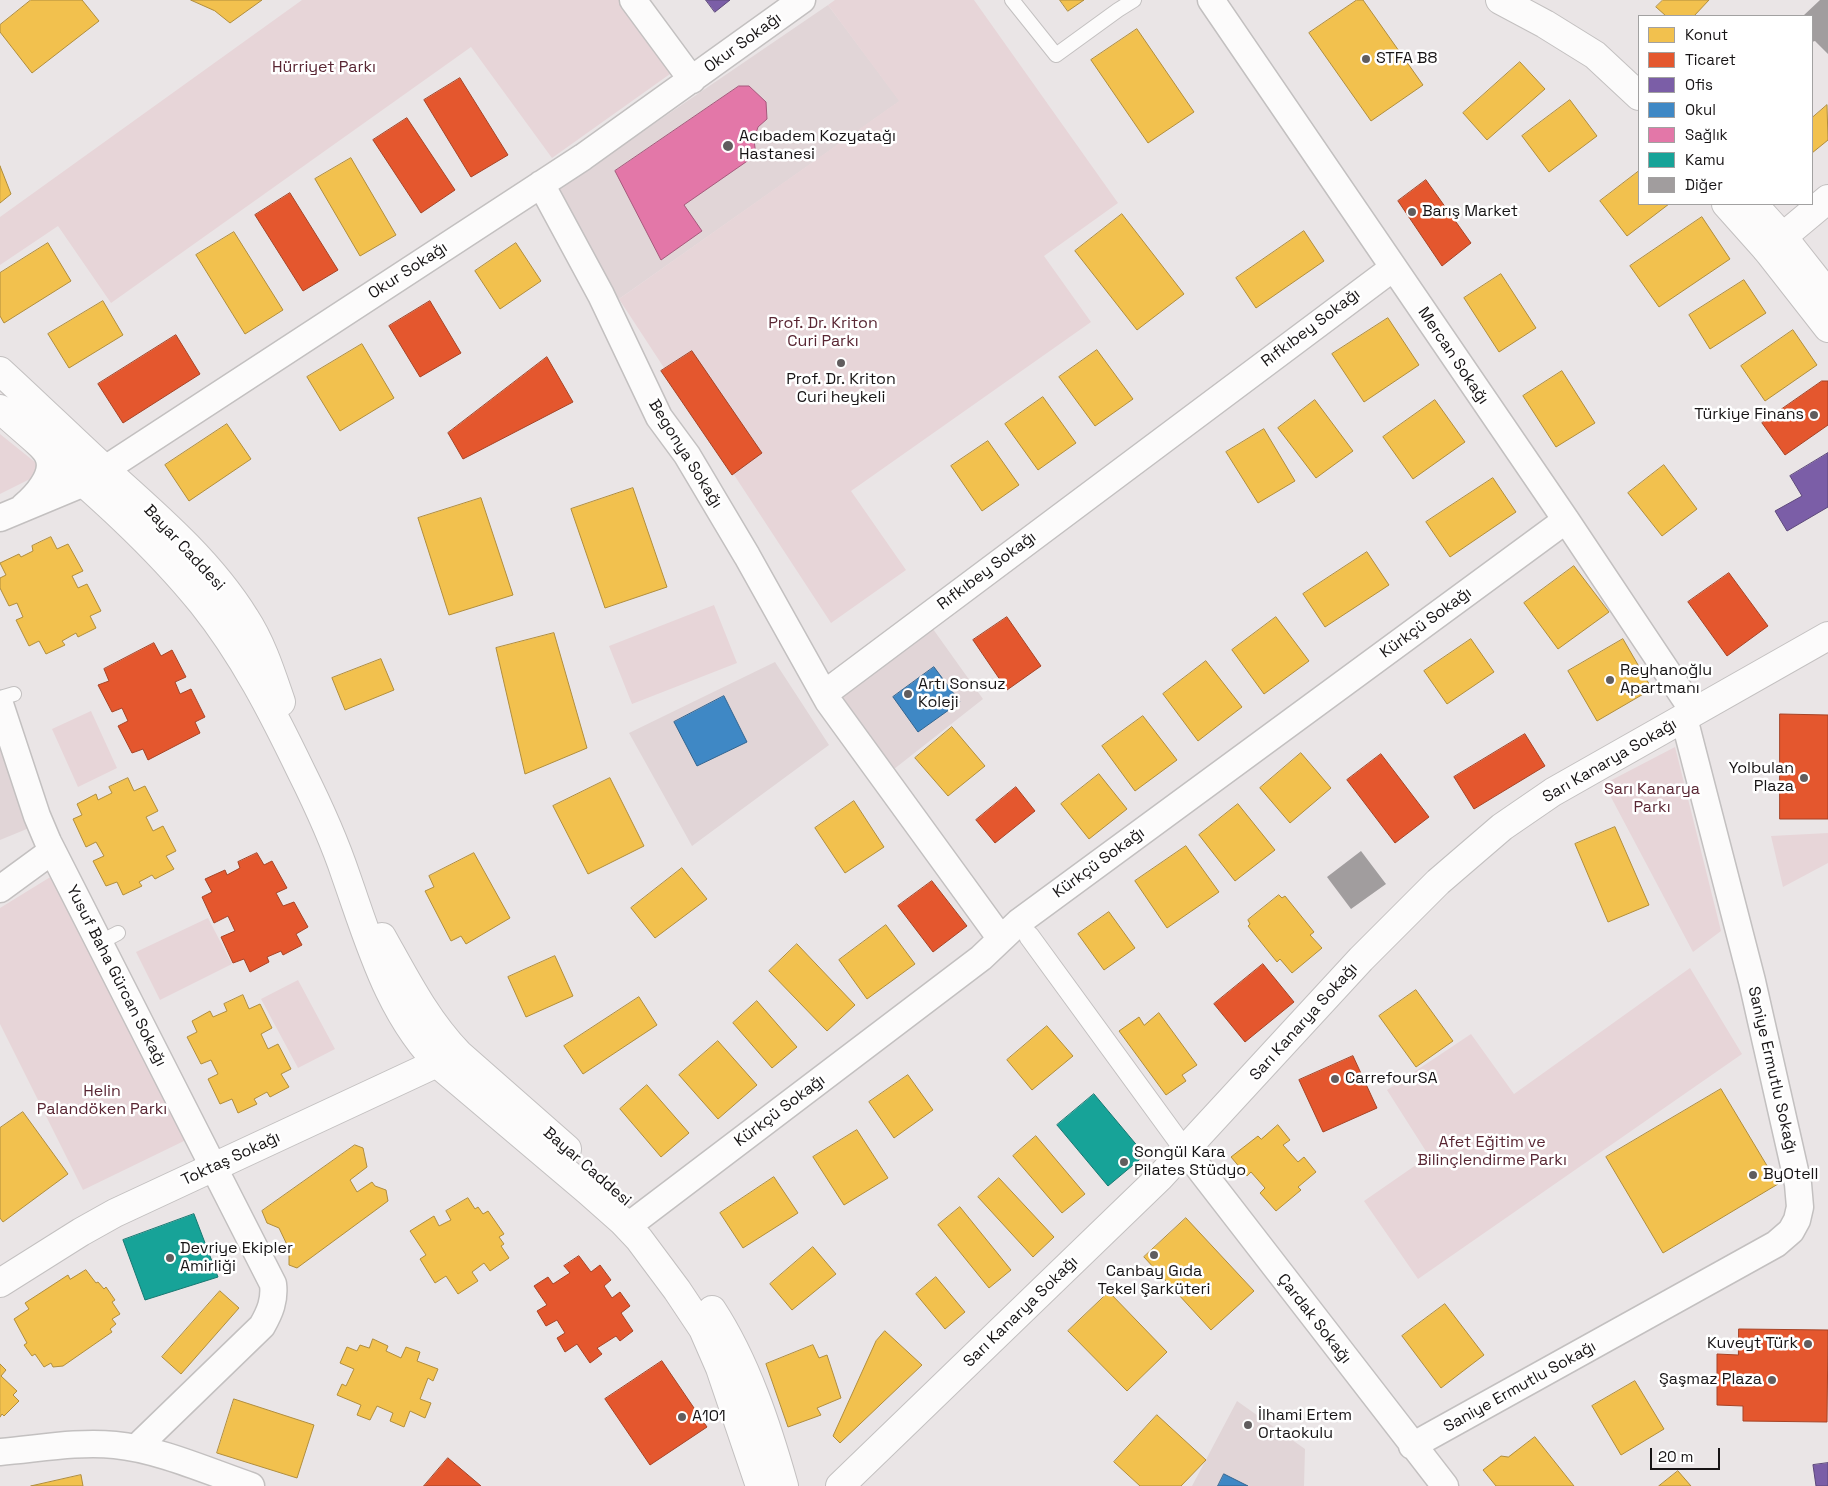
<!DOCTYPE html>
<html>
<head>
<meta charset="utf-8">
<style>
  body { margin:0 }
  #map { position:relative; width:1828px; height:1486px; overflow:hidden; background:#eae5e6; font-family:"Space Grotesk",sans-serif }
  canvas { display:block }
  .legend { position:absolute; left:1638px; top:15px; width:175px; height:190px; box-sizing:border-box; background:#fff; border:1px solid #a2a1a1; margin:0; padding:6px 9px; list-style:none; font-size:15px; color:#171415 }
  .legend li { display:flex; align-items:center; gap:10px; height:25px }
  .legend b { width:25px; border:1px solid #a2a1a1 }
  .scale { position:absolute; left:1650px; top:1448px; width:70px; height:22px; box-sizing:border-box; border:2px solid #171415; border-top:0; padding-left:6px; font-size:15px; line-height:18px; white-space:nowrap; color:#171415; -webkit-text-stroke:4px #fff; paint-order:stroke }
</style>
</head>
<body>
<div id="map">
<canvas width="1828" height="1486"></canvas>
<ul class="legend">
<li><b style="height:14px;background:#f2c14e"></b>Konut</li>
<li><b style="height:14px;background:#e4572e"></b>Ticaret</li>
<li><b style="height:14px;background:#7b5ea7"></b>Ofis</li>
<li><b style="height:14px;background:#3f88c5"></b>Okul</li>
<li><b style="height:14px;background:#e377a8"></b>Sağlık</li>
<li><b style="height:14px;background:#17a398"></b>Kamu</li>
<li><b style="height:14px;background:#a19d9e"></b>Diğer</li>
</ul>
<div class="scale">20 m</div>
</div>
<script>
const ctx = document.querySelector('canvas').getContext('2d');
ctx.lineJoin = 'round';
function paint(path, color) {
  ctx.fillStyle = color;
  ctx.fill(path, 'evenodd');
}
function trace(path, color, width, dash) {
  ctx.strokeStyle = color;
  ctx.lineWidth = width;
  ctx.lineCap = dash ? 'butt' : 'round';
  ctx.setLineDash(dash || []);
  ctx.stroke(path);
}
function label(font, color, halo, rows, align = 'center') {
  ctx.font = font + ' "Space Grotesk",sans-serif';
  ctx.lineWidth = 5;
  ctx.setLineDash([]);
  ctx.textBaseline = 'middle';
  ctx.strokeStyle = halo;
  ctx.fillStyle = color;
  for (const [text, x, y, turn = 0] of rows) {
    ctx.save();
    ctx.translate(x, y);
    ctx.rotate((+turn || 0) * Math.PI / 180);
    ctx.textAlign = isNaN(turn) ? turn : align;
    if (halo) ctx.strokeText(text, 0, 0);
    ctx.fillText(text, 0, 0);
    ctx.restore();
  }
}
paint(new Path2D(`
  M828 5 900 101 619 299 554 192Z
  M928 622 983 699 889 773 833 689Z
  M775 662 829 745 692 846 629 733Z
  M0 741 34 826 0 840Z
  M1237 1401 1305 1449 1304 1486H1192Z`), '#e1d5d7');
paint(new Path2D(`
  M302 0H630L677 69 552 158 471 47 111 303 58 226 0 265V217Z
  M835 0H974L1118 203 1044 256 1091 322 851 491 906 570 831 623 619 299 899 101 828 5Z
  M0 434 46 471 0 494Z
  M714 605 737 663 632 704 609 646Z
  M91 711 117 768 78 787 52 729Z
  M1675 747 1721 931 1693 952 1604 784Z
  M1828 833V863L1783 887 1771 836Z
  M52 876 186 1140 83 1190 0 1024V908Z
  M208 918 232 964 160 1000 136 952Z
  M1690 968 1742 1054 1418 1279 1364 1201 1429 1156 1387 1090 1471 1034 1514 1094Z
  M298 980 335 1049 298 1068 261 999Z`), '#e7d5d8');
const homes = new Path2D(`
  M31 0H82L99 21 32 73 0 32V25Z
  M191 0H262L230 23 215 11Z
  M1060 0H1084L1068 11Z
  M1357 0H1363L1423 85 1371 121 1309 33Z
  M1663 0H1709L1694 16H1666L1656 7Z
  M1137 29 1194 112 1148 143 1091 60Z
  M1520 62 1545 89 1487 140 1463 113Z
  M1570 100 1597 136 1549 172 1522 136Z
  M1827 105 1828 140 1812 153V118Z
  M351 158 396 235 360 256 315 179Z
  M0 166 11 194 0 203Z
  M1639 171V204H1669L1627 236 1600 201Z
  M1122 214 1184 294 1137 330 1075 251Z
  M1702 217 1730 259 1659 307 1630 266Z
  M1304 231 1324 261 1256 308 1236 278Z
  M234 232 283 310 245 334 196 255Z
  M48 243 71 281 4 323 0 316V273Z
  M516 243 541 281 500 309 475 271Z
  M1501 274 1536 328 1499 352 1464 298Z
  M1744 280 1766 313 1710 349 1689 315Z
  M103 301 123 335 69 368 48 334Z
  M1388 318 1419 365 1364 402 1332 354Z
  M1793 330 1817 365 1765 401 1741 366Z
  M362 344 394 398 340 431 307 377Z
  M1097 350 1133 399 1095 426 1059 377Z
  M1562 371 1595 423 1556 447 1523 396Z
  M1043 397 1076 443 1038 470 1005 424Z
  M1315 400 1353 451 1316 478 1278 428Z
  M1435 400 1465 442 1413 479 1383 437Z
  M227 424 251 459 189 501 165 465Z
  M1264 429 1295 481 1258 503 1226 452Z
  M988 441 1019 485 982 511 951 466Z
  M1664 465 1697 509 1662 536 1628 493Z
  M1493 478 1516 512 1450 557 1426 522Z
  M633 488 667 587 605 608 571 509Z
  M481 498 513 595 449 615 418 518Z
  M51 537 57 549 68 544 83 571 72 576 78 588 87 584 101 611 90 616 96 628 78 637 76 633 62 641 65 645 46 654 39 641 29 646 16 620 23 617 17 603 9 606 0 588V578L6 575 0 563 19 554 21 557 33 551 32 546Z
  M1367 552 1389 585 1325 627 1303 594Z
  M1574 566 1609 612 1558 649 1524 603Z
  M1276 617 1309 661 1264 694 1232 650Z
  M554 633 587 748 525 774 496 648Z
  M1471 639 1494 672 1447 704 1424 671Z
  M1623 639 1652 689 1597 721 1568 671Z
  M381 659 394 690 345 710 332 678Z
  M1206 661 1242 707 1198 741 1163 694Z
  M1143 716 1177 760 1135 791 1102 746Z
  M952 727 985 766 948 796 915 758Z
  M1301 753 1331 788 1290 823 1260 788Z
  M1099 774 1127 809 1089 839 1061 804Z
  M128 778 134 791 145 786 158 811 146 817 153 831 163 826 176 851 166 856 174 869 155 879 152 875 139 882 142 886 123 895 117 882 106 886 93 861 104 856 96 842 86 847 73 819 82 815 77 804 96 794 98 800 112 793 109 787Z
  M610 778 644 846 588 874 553 806Z
  M854 801 884 847 845 873 815 828Z
  M1238 804 1275 850 1235 881 1199 835Z
  M1615 827 1649 905 1608 922 1575 844Z
  M1186 846 1219 892 1167 928 1135 881Z
  M474 853 510 918 466 944 461 936 451 941 425 891 434 887 429 876Z
  M682 868 707 899 655 938 631 908Z
  M1279 895 1282 898 1285 896 1314 932 1310 935 1322 948 1292 973 1280 959 1277 962 1248 926 1250 924 1248 920Z
  M1109 912 1135 948 1104 970 1078 934Z
  M886 925 915 964 867 999 839 960Z
  M797 944 855 1005 827 1031 769 971Z
  M555 956 573 996 526 1017 508 977Z
  M1416 990 1453 1041 1416 1067 1379 1016Z
  M243 995 249 1009 260 1004 272 1028 261 1034 268 1049 278 1044 291 1069 281 1074 289 1087 270 1097 267 1092 254 1099 257 1104 238 1113 232 1099 220 1104 208 1079 218 1074 211 1060 201 1064 187 1037 197 1032 192 1021 210 1011 213 1017 227 1011 224 1004Z
  M639 997 657 1025 583 1074 564 1046Z
  M757 1001 797 1047 772 1068 733 1023Z
  M1159 1013 1197 1065 1182 1075 1186 1081 1166 1095 1119 1031 1139 1017 1144 1025Z
  M1047 1026 1073 1056 1032 1090 1007 1060Z
  M718 1041 757 1085 718 1119 679 1075Z
  M908 1075 933 1110 894 1138 869 1102Z
  M647 1085 689 1133 661 1157 620 1109Z
  M1721 1089 1778 1184 1663 1253 1606 1157Z
  M23 1112 68 1174 3 1222 0 1218V1128Z
  M1278 1125 1290 1140 1283 1145 1298 1162 1304 1157 1316 1172 1298 1187 1301 1190 1276 1211 1260 1193 1265 1188 1251 1172 1247 1176 1231 1157 1258 1136 1261 1139Z
  M857 1130 888 1178 844 1205 813 1157Z
  M1036 1136 1085 1194 1062 1213 1013 1156Z
  M355 1145 363 1148 367 1167 350 1180 357 1192 372 1182 375 1186 386 1190 388 1201 297 1268 289 1265V1249L279 1228 267 1223 262 1211Z
  M774 1177 798 1213 743 1248 720 1213Z
  M999 1178 1054 1237 1033 1257 978 1197Z
  M468 1198 475 1209 478 1207 483 1214 488 1211 504 1234 499 1237 504 1244 501 1246 509 1258 490 1271 484 1263 472 1272 478 1281 458 1294 446 1276 435 1283 420 1259 426 1255 410 1231 434 1216 439 1226 451 1220 446 1211Z
  M960 1207 1011 1270 989 1288 938 1225Z
  M1186 1218 1254 1291 1211 1330 1144 1257Z
  M813 1247 836 1274 792 1310 770 1284Z
  M86 1270 96 1283 98 1282 104 1289 106 1287 115 1300 112 1302 120 1314 112 1319 116 1324 110 1329 112 1332 63 1366 53 1367 51 1363 44 1367 35 1354 32 1356 24 1345 27 1343 14 1319 29 1309 25 1303 68 1275 70 1279Z
  M936 1277 965 1312 945 1329 916 1294Z
  M220 1291 239 1308 181 1374 162 1357Z
  M1109 1292 1167 1352 1127 1391 1068 1331Z
  M1445 1304 1484 1355 1441 1388 1402 1336Z
  M885 1331 922 1365 840 1443 833 1436 876 1341Z
  M373 1339 388 1346 386 1351 401 1358 406 1347 420 1352 417 1361 438 1369 433 1381 428 1378 420 1399 431 1403 425 1418 410 1411 404 1427 390 1421 393 1413 377 1406 370 1420 357 1415 361 1405 337 1395 342 1384 346 1386 354 1369 340 1363 347 1347 357 1351 360 1345 369 1348Z
  M813 1345 819 1358 827 1355 841 1398 817 1408 821 1415 788 1427 766 1364Z
  M0 1364 6 1370 1 1376 17 1391 13 1395 19 1401 4 1416 2 1414 0 1417Z
  M1635 1381 1664 1429 1621 1455 1592 1406Z
  M234 1399 314 1425 297 1478 217 1453Z
  M1157 1415 1206 1460 1181 1486H1140L1114 1462Z
  M1535 1437 1574 1486H1496L1483 1470 1501 1456 1508 1457Z
  M1678 1471 1691 1486H1659Z
  M81 1475 83 1486H31Z`);
paint(homes, '#f2c14e');
trace(homes, '#b08d3d', 1);
const shops = new Path2D(`
  M460 78 508 155 471 177 424 100Z
  M407 118 455 190 421 213 373 140Z
  M1426 180 1471 243 1442 266 1398 201Z
  M290 193 338 270 303 291 255 215Z
  M430 301 461 353 420 377 389 326Z
  M176 335 200 374 123 423 98 384Z
  M692 351 762 453 732 475 661 371Z
  M547 357 573 402 463 459 448 433Z
  M1822 381H1828V425L1785 455 1762 423Z
  M1729 573 1768 626 1727 656 1688 602Z
  M1007 617 1041 666 1007 690 973 640Z
  M154 643 161 656 172 650 186 677 175 682 180 694 191 689 205 717 195 722 200 733 148 760 143 749 132 753 118 726 128 721 122 708 112 712 98 685 109 681 104 669Z
  M1780 714 1828 715V819H1780Z
  M1525 734 1545 766 1474 809 1454 777Z
  M1381 754 1429 817 1395 843 1347 780Z
  M1016 787 1035 811 995 843 976 820Z
  M257 853 264 865 272 861 287 888 276 893 283 906 294 902 308 927 296 934 302 945 283 955 281 951 267 957 269 962 250 972 244 959 233 963 221 937 235 931 228 916 214 923 202 897 212 892 205 879 225 870 227 875 240 868 238 862Z
  M932 881 967 926 933 952 898 906Z
  M1263 964 1294 1002 1245 1042 1214 1004Z
  M1353 1056 1377 1108 1323 1132 1299 1080Z
  M579 1256 591 1272 600 1265 611 1280 604 1286 612 1298 620 1292 630 1306 621 1313 633 1331 620 1341 616 1336 597 1348 602 1354 590 1363 577 1344 565 1352 557 1338 565 1333 557 1320 546 1326 537 1311 547 1305 534 1286 548 1277 553 1284 570 1273 564 1266Z
  M1739 1329 1828 1330 1827 1422 1743 1421V1406L1717 1405V1354L1738 1355Z
  M662 1361 707 1427 650 1465 605 1399Z
  M448 1458 481 1486H424Z`);
paint(shops, '#e4572e');
trace(shops, '#a64326', 1);
const offices = new Path2D(`
  M706 0H730L715 12Z
  M1828 453V507L1787 531 1775 511 1802 496 1790 476Z
  M1828 1463V1486H1816L1813 1465Z`);
paint(offices, '#7b5ea7');
trace(offices, '#5d487b', 1);
const schools = new Path2D(`
  M934 667 960 702 918 732 893 697Z
  M724 696 747 742 697 766 674 722Z
  M1224 1474 1248 1486H1218Z`);
paint(schools, '#3f88c5');
trace(schools, '#336590', 1);
const health = new Path2D(`
  M739 86H749L766 102 767 119 758 127 754 140 756 155 684 205 702 231 661 260 615 171Z`);
paint(health, '#e377a8');
trace(health, '#a6597c', 1);
const public = new Path2D(`
  M1094 1094 1145 1155 1108 1186 1057 1125Z
  M194 1214 218 1277 145 1300 123 1240Z`);
paint(public, '#17a398');
trace(public, '#177871', 1);
paint(new Path2D(`
  M1820 0H1828V54L1815 41 1812 42V16H1803Z
  M1361 851 1386 884 1351 909 1327 877Z`), '#a19d9e');
const service = new Path2D(`
  M1012 0 1056 55 1118 10 1134 0
  M0 698 14 694
  M99 943 118 933`);
const pedestrian = new Path2D(`
  M1029 936 1185 1150`);
const minor = new Path2D(`
  M633 0 692 80
  M1211 0 1566 520 1694 712
  M541 184 601 295 659 417 687 455 747 556 828 701 1001 939
  M24 506C36 496 54 476 49 459 47 451 40 446 35 440
  M0 518 84 483 583 157 802 0
  M824 694 1393 268
  M0 704 37 816 48 842 273 1284C275 1300 270 1312 262 1326L136 1448
  M0 889 52 851
  M1185 1150 1445 1486
  M628 1226 981 958 1019 922 1566 520
  M1412 1446 1776 1244 1791 1231 1797 1220 1800 1207 1798 1184 1752 981 1684 718
  M0 1452C37 1449 78 1441 115 1445 158 1449 210 1472 251 1486`);
const tertiary = new Path2D(`
  M0 1283 81 1232 115 1213 437 1063
  M840 1486 1159 1178 1361 959 1438 882 1502 827 1553 792 1828 636`);
const secondary = new Path2D(`
  M1500 0 1545 24 1595 55 1639 96
  M1726 204 1767 250 1828 328
  M1753 204 1783 237 1828 294
  M0 371C37 405 74 441 111 475 159 518 211 563 245 618 262 644 271 673 281 702
  M0 409C70 471 143 530 202 603 243 654 273 713 301 771 318 805 334 840 346 876 370 944 390 1017 444 1069L587 1190 622 1221 639 1239 677 1290 703 1329 720 1368 760 1486
  M382 937C405 978 426 1020 459 1054L567 1149
  M712 1310C746 1362 767 1426 784 1486`);
const trunk = new Path2D(`
  M1767 250 1828 199`);
trace(service, '#c3c0c0', 16);
trace(pedestrian, '#c3c0c0', 22);
trace(minor, '#c3c0c0', 29);
trace(tertiary, '#c3c0c0', 30);
trace(secondary, '#c3c0c0', 30);
trace(trunk, '#c3c0c0', 30);
trace(service, '#fcfbfb', 14);
trace(pedestrian, '#fcfbfb', 20);
trace(minor, '#fcfbfb', 26);
trace(tertiary, '#fcfbfb', 28);
trace(secondary, '#fcfbfb', 28);
trace(trunk, '#fcfbfb', 28);
for (const [x, y, r, color] of [
  [1366,59,5,"#615d5e"],
  [728,146,6,"#615d5e"],
  [1412,212,5,"#615d5e"],
  [841,363,5,"#615d5e"],
  [1814,415,5,"#615d5e"],
  [1610,680,5,"#615d5e"],
  [908,694,5,"#615d5e"],
  [1804,778,5,"#615d5e"],
  [1335,1079,5,"#615d5e"],
  [1124,1162,5,"#615d5e"],
  [1753,1175,5,"#615d5e"],
  [1154,1255,5,"#615d5e"],
  [170,1258,5,"#615d5e"],
  [1808,1344,5,"#615d5e"],
  [1772,1380,5,"#615d5e"],
  [682,1417,5,"#615d5e"],
  [1248,1425,5,"#615d5e"]
]) {
  const dot = new Path2D();
  dot.arc(x, y, r, 0, 2 * Math.PI);
  ctx.fillStyle = color;
  ctx.fill(dot);
  trace(dot, '#fff', 2);
}
label('16px', '#171415', '#fff', [
  ["Okur Sokağı",743,43,-36],
  ["Okur Sokağı",408,271,-33],
  ["Rıfkıbey Sokağı",1311,328,-37],
  ["Mercan Sokağı",1453,356,56],
  ["Begonya Sokağı",685,454,58],
  ["Bayar Caddesi",184,548,47],
  ["Rıfkıbey Sokağı",987,571,-37],
  ["Kürkçü Sokağı",1426,623,-36],
  ["Sarı Kanarya Sokağı",1610,761,-30],
  ["Kürkçü Sokağı",1099,863,-36],
  ["Yusuf Baha Gürcan Sokağı",116,976,63],
  ["Sarı Kanarya Sokağı",1304,1022,-48],
  ["Saniye Ermutlu Sokağı",1772,1070,77],
  ["Kürkçü Sokağı",780,1111,-37],
  ["Toktaş Sokağı",231,1159,-25],
  ["Bayar Caddesi",587,1167,41],
  ["Sarı Kanarya Sokağı",1021,1312,-44],
  ["Çardak Sokağı",1314,1319,52],
  ["Saniye Ermutlu Sokağı",1520,1387,-29]
]);
label('16px', '#171415', '#fff', [
  ["STFA B8",1376,59],
  ["Acıbadem Kozyatağı",739,137],
  ["Hastanesi",739,155],
  ["Barış Market",1422,212],
  ["Prof. Dr. Kriton",841,380,"center"],
  ["Curi heykeli",841,398,"center"],
  ["Türkiye Finans",1804,415,"right"],
  ["Reyhanoğlu",1620,671],
  ["Apartmanı",1620,689],
  ["Artı Sonsuz",918,685],
  ["Koleji",918,703],
  ["Yolbulan",1794,769,"right"],
  ["Plaza",1794,787,"right"],
  ["CarrefourSA",1345,1079],
  ["Songül Kara",1134,1153],
  ["Pilates Stüdyo",1134,1171],
  ["ByOtell",1763,1175],
  ["Devriye Ekipler",180,1249],
  ["Amirliği",180,1267],
  ["Canbay Gıda",1154,1272,"center"],
  ["Tekel Şarküteri",1154,1290,"center"],
  ["Kuveyt Türk",1798,1344,"right"],
  ["Şaşmaz Plaza",1762,1380,"right"],
  ["İlhami Ertem",1258,1416],
  ["Ortaokulu",1258,1434],
  ["A101",692,1417]
], 'left');
label('16px', '#592633', '#fff', [
  ["Hürriyet Parkı",324,68],
  ["Prof. Dr. Kriton",823,324],
  ["Curi Parkı",823,342],
  ["Sarı Kanarya",1652,790],
  ["Parkı",1652,808],
  ["Helin",102,1092],
  ["Palandöken Parkı",102,1110],
  ["Afet Eğitim ve",1492,1143],
  ["Bilinçlendirme Parkı",1492,1161]
]);
</script>
</body>
</html>
